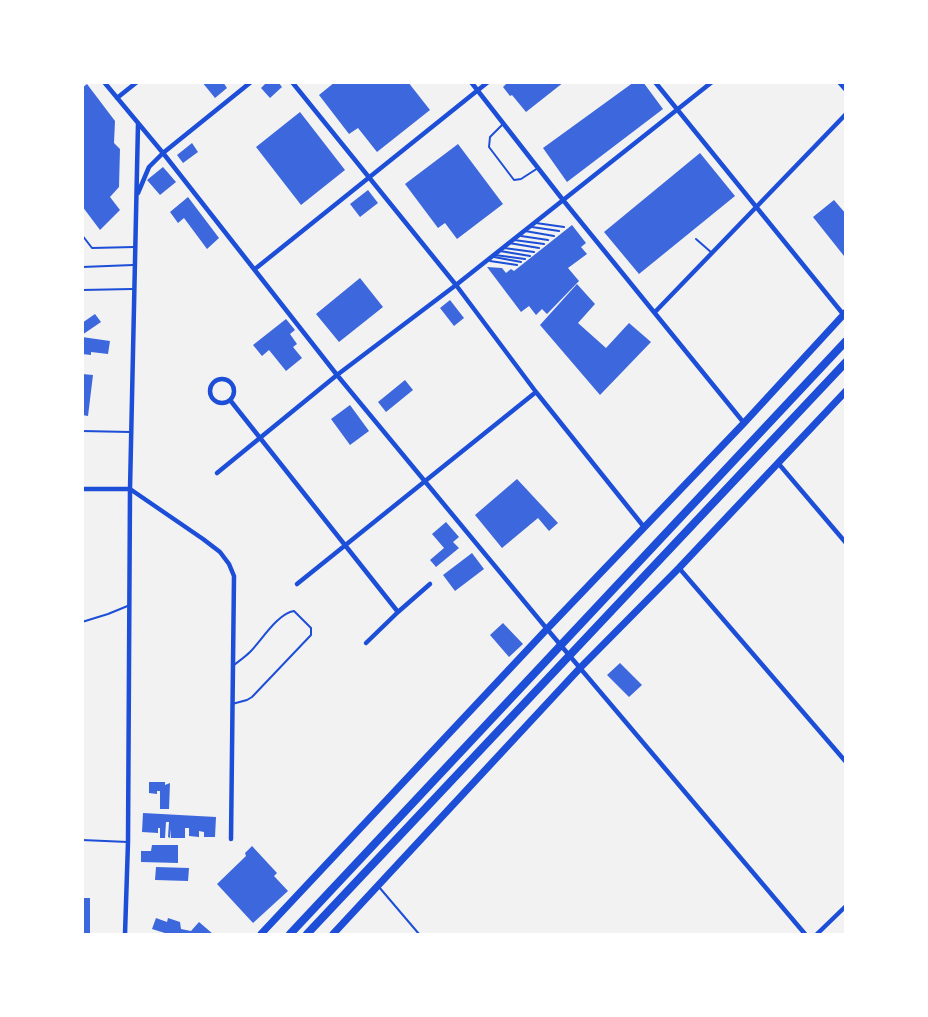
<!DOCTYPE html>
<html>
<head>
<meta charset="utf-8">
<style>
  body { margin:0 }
  #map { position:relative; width:928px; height:1017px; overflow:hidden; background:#f2f2f2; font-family:"Source Serif 4",serif }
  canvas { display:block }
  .frame { position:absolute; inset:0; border:84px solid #fff; pointer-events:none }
</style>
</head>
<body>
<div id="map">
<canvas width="928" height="1017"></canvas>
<div class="frame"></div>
</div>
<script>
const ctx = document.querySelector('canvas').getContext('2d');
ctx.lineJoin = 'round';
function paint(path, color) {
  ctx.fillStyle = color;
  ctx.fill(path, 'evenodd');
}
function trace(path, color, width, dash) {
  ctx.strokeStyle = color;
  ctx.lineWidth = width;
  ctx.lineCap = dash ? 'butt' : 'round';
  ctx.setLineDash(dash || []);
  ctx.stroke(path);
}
paint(new Path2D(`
  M202 82H223L227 88 215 98Z
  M267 82H278L282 87 270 98 261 88Z
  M335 82H408L430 110 377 152 358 128 349 134 319 95Z
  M508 82H564L526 112 512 95 510 96 503 87Z
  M634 82H643L663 109 567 182 543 148Z
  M87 84 115 121 114 143 120 149 119 187 110 197 120 210 100 230 82 206V88Z
  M300 112 345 170 301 205 256 147Z
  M192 143 198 152 183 163 177 155Z
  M458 144 503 204 457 239 445 223 438 228 405 184Z
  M700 153 735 196 639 274 604 232Z
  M163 167 176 182 160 195 147 180Z
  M368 190 378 203 360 217 350 204Z
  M188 197 219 238 207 249 184 218 178 223 170 212Z
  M834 200 846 214 844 256 813 217Z
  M572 225 586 243 581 247 587 254 568 268 579 281 547 314 542 309 536 315 529 306 521 312 487 267 502 268 506 273 511 269 514 271Z
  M360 278 383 307 339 342 316 314Z
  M577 284 595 304 578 323 606 348 629 323 651 342 600 395 540 325Z
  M450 300 464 318 454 326 440 308Z
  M95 314 101 322 82 335V323Z
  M286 319 295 330 290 334 297 344 293 347 302 358 286 371 269 350 262 356 253 345Z
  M82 337 110 341 108 354 91 352V355L82 354Z
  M82 374 93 375 88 416 82 415Z
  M405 380 413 390 386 412 378 402Z
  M350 405 369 431 350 445 331 419Z
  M517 479 558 523 549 531 538 518 502 548 475 515Z
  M446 522 459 537 453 542 459 548 436 567 430 560 444 548 432 534Z
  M472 553 484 569 455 591 443 575Z
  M503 623 523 644 509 657 490 635Z
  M620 663 642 685 629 697 607 675Z
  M149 782H165V785L170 783 169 809H160V791H157V794L149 793Z
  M143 813 216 817 215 837H204V832L199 831V837L189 836V828H185V838H171V829L170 838 168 837 169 822H166L165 838H160V828H158V833L142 832Z
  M152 845H178V863L141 862V851H151Z
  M252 846 277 873 274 876 288 891 253 923 217 884 246 856 245 853Z
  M156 867 189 868 188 881 155 880Z
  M82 898H90V934H82Z
  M156 918 167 922 168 918 180 922 181 929 191 931 199 922 213 934H168L152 929Z`), '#3d67dc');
trace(new Path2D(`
  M503 124 490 137 489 147 514 180 521 179 538 168
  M536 223 564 227
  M532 227 559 231
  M525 231 554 236
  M82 235 92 248 134 247
  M521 236 548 240
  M696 239 712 253
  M514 240 544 244
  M509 243 539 248
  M504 248 534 252
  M500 251 530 256
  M495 255 525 259
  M494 257 521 262
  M490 261 517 265
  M82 267 133 265
  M82 290 132 289
  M82 431 130 432
  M82 622 108 614 130 605
  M232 704 247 700 252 697 311 635V628L294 611C278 613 261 641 250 652 245 657 239 661 234 665
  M82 840 128 842
  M379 887 419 934`), '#1d4ed8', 2);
trace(new Path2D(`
  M104 82 163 153 337 375 547 629 805 934
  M292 82 456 285 536 392 644 527
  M471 82 563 200 744 423
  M655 82 843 314
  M839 82 846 90
  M117 98 137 82
  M138 193 149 167 163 153 251 82
  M255 269 488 82
  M655 312 846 114
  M210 391a12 12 0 1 1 24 0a12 12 0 1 1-24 0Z
  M230 400 398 612
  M778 463 846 543
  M217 473 337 375 456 285 712 82
  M82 489H130L203 539 220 552 229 564 234 576 231 839
  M679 568 846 762
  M297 584 536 392
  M366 643 398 612 430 584
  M125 934 128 842 130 489 138 124
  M817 934 846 906`), '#1d4ed8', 4.5);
trace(new Path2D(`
  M261 934 547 629 744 423 846 312
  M333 934 580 668 679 568 846 391`), '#1d4ed8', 7);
trace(new Path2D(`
  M290 934 846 341
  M307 934 846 362`), '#1d4ed8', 8);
</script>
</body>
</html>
